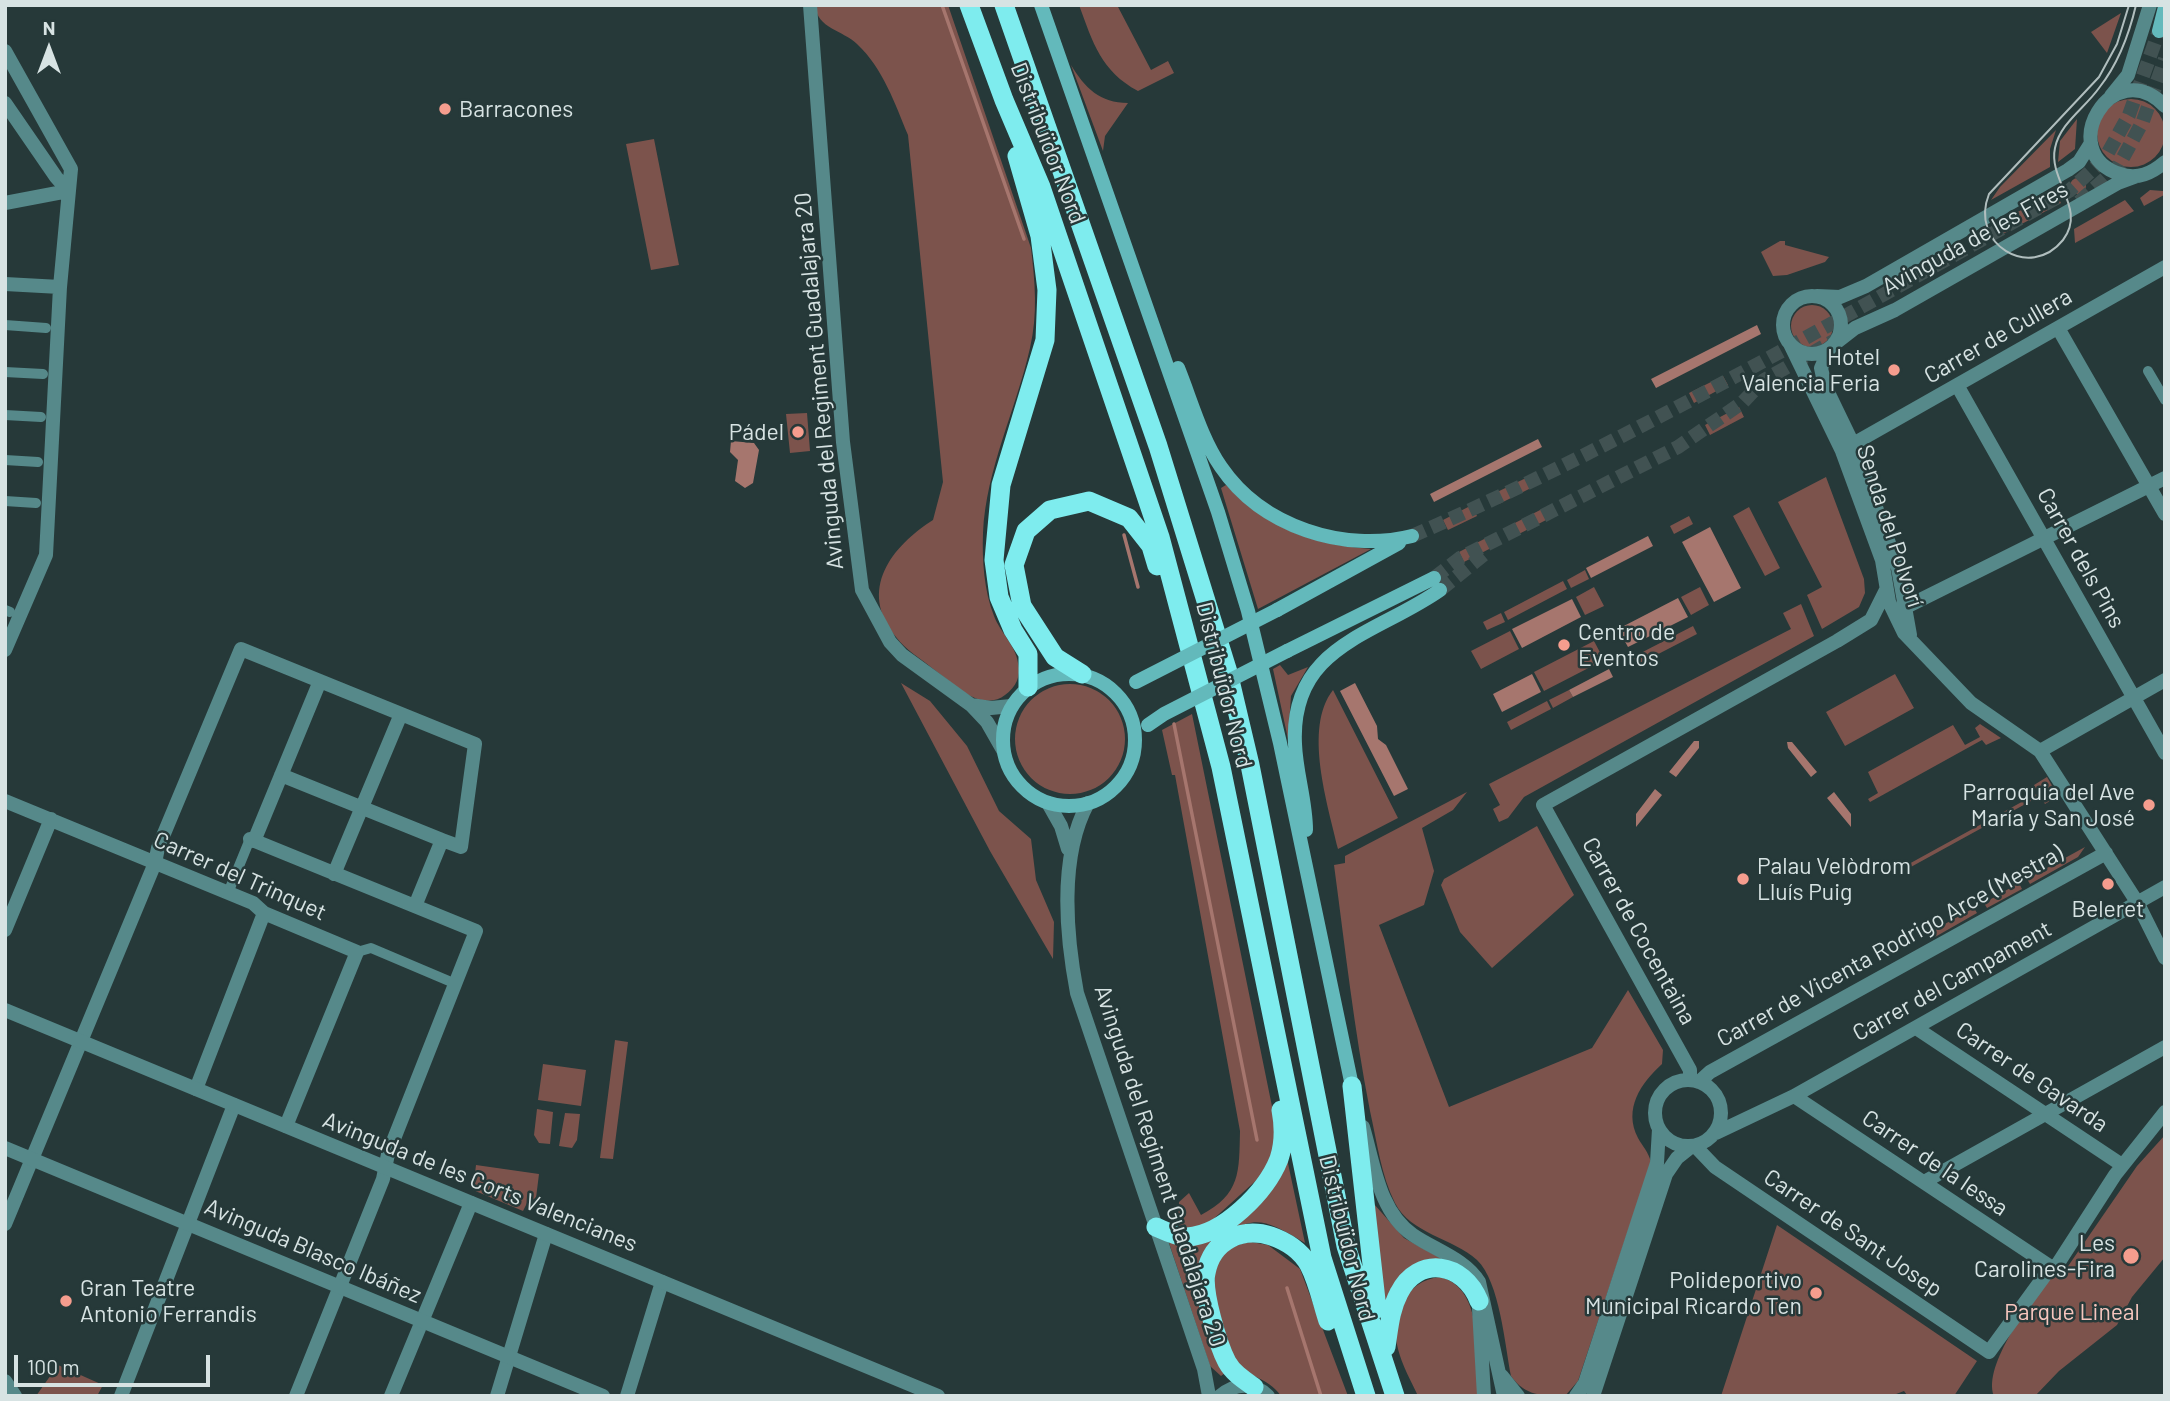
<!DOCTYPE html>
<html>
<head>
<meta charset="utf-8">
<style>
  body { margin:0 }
  #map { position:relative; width:2170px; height:1401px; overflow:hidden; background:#263939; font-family:Barlow,sans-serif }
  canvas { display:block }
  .frame { position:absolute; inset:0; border:7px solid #d7e3e3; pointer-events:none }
  .north { position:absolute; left:14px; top:14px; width:70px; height:70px; -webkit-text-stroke:5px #263939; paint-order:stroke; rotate:0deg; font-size:19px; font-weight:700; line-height:28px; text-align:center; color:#d7e3e3 }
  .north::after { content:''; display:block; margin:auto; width:24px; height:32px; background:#d7e3e3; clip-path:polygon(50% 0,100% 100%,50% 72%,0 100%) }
  .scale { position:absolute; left:14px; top:1355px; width:196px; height:32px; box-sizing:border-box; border:4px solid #d7e3e3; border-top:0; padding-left:9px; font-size:21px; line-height:24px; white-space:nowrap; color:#d7e3e3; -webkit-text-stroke:5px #263939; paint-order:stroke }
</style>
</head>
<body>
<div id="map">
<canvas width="2170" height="1401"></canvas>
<div class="frame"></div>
<div class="north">N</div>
<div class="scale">100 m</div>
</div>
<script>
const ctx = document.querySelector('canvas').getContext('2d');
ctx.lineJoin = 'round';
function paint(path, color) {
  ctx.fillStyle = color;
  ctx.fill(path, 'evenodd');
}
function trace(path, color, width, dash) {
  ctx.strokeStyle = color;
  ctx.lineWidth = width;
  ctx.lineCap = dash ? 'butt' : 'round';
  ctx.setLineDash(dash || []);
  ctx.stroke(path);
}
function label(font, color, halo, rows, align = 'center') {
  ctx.font = font + ' Barlow,sans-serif';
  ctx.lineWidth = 5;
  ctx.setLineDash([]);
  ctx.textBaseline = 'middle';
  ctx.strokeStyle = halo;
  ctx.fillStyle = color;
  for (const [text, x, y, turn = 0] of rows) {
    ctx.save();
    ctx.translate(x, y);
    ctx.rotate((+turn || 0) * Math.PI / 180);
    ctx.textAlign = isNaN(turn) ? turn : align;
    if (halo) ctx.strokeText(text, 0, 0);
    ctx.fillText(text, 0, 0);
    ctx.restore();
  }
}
paint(new Path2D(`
  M815 5H948L1031 248C1035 282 1038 314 1030 348 1016 410 986 469 983 533 982 560 984 591 994 616 1000 632 1016 646 1018 663 1021 677 1016 687 1005 695 997 702 985 702 975 698 960 692 946 678 932 668 920 658 906 650 896 637 857 590 892 546 933 520L943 482 908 135C895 104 883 68 857 44 843 30 817 29 815 5Z
  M1079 5H1117L1151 70 1168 61 1174 73 1138 91C1101 71 1093 43 1079 5Z
  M2121 13 2107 53 2091 32Z
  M1071 65C1085 88 1100 103 1128 103L1105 136 1103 151Z
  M2097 133a34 34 0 1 1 68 0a34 34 0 1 1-68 0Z
  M2077 119 2075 149 2058 162 2060 141Z
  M2056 130 2050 149V167L1991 200 2000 187Z
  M654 139 679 265 651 270 626 144Z
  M2070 186a8 8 0 1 1 16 0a8 8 0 1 1-16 0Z
  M2150 190 2163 191 2164 195 2144 206 2140 198Z
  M2055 192 2061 203 2003 234 1997 223Z
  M2125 200 2134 211 2075 243 2074 229Z
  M1780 241H1785V245L1829 257 1825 262 1787 275 1773 276 1761 252Z
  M1791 326a21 21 0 1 1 42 0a21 21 0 1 1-42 0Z
  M1723 376 1728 385 1694 403 1689 393Z
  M1739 407 1744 417 1710 435 1705 425Z
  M807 413 810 451 790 453 786 414Z
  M1528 477 1533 487 1499 504 1493 494Z
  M1826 477 1864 579 1865 593 1859 607 1822 629 1807 595 1822 587 1778 502Z
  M1226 485C1266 528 1313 545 1371 549L1258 609 1221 488Z
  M1472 505 1477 516 1448 530 1443 520Z
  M1749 507 1780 568 1765 576 1733 516Z
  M1544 508 1550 518 1515 536 1509 526Z
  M1689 516 1693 524 1674 534 1670 526Z
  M1488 537 1493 547 1464 562 1459 552Z
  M1585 570 1589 579 1571 588 1567 580Z
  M1563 581 1567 589 1508 620 1504 612Z
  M1594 587 1604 606 1585 615 1576 597Z
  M1700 587 1709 605 1691 615 1681 597Z
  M1801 604 1814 636 1524 797 1508 818 1499 822 1493 809 1500 805 1489 784 1791 629 1783 613Z
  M1501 613 1505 622 1487 630 1483 622Z
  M1693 626 1697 634 1637 665 1633 657Z
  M1510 631 1519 649 1481 669 1471 651Z
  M1594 641 1604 660 1544 691 1534 672Z
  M1280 665 1288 675 1308 667 1291 696 1288 739 1273 669Z
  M1895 674 1914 708 1845 746 1826 712Z
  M901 683 930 701 967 746 999 811 1031 839 1036 880 1054 922 1053 959 990 851Z
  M1015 739a55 55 0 1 1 110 0a55 55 0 1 1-110 0Z
  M1333 690 1398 818 1338 849C1328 805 1303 728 1333 690Z
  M1569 690 1573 697 1553 708 1549 700Z
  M1547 701 1551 709 1511 730 1507 722Z
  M1192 714 1276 1126 1272 1154 1261 1176 1209 1223 1196 1228H1181L1178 1224 1179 1202 1189 1193 1201 1215C1241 1194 1239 1172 1240 1131L1175 775H1172L1162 730Z
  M1980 724 2001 738 1986 745 1982 740 1870 802 1868 799 1878 793 1868 772 1953 725 1965 745 1980 737 1975 728Z
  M2047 777 2058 796 2045 804 2040 796 1909 868 1907 865 2038 793 2034 785Z
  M1467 792 1453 810 1422 828 1434 871 1424 905 1379 925 1449 1107 1592 1048 1628 990 1663 1050 1662 1064C1641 1083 1623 1109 1638 1138 1643 1147 1648 1151 1651 1162L1578 1381 1565 1396C1542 1396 1525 1396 1511 1376 1505 1346 1500 1282 1477 1260 1453 1238 1411 1234 1395 1203 1381 1175 1377 1142 1370 1111 1354 1029 1345 947 1334 865L1345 863V856Z
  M1537 826 1574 895 1492 968 1460 932 1441 885 1444 879Z
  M2085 847 2078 857 2030 884 2027 879Z
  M2019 883 2022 889 1987 908 1984 903Z
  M1974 908 1977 913 1935 937 1932 931Z
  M615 1040 628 1042 613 1159 600 1158Z
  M543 1064 586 1070 581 1106 538 1100Z
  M537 1109 553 1112 550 1144 539 1143 534 1135Z
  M565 1113 580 1114 577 1140 572 1148 559 1146Z
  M2165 1135V1257L2132 1297 2117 1325 2059 1371 2035 1396H1994C1982 1365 2033 1300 2050 1274L2062 1275 2137 1166Z
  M1286 1154 1305 1243C1258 1214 1250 1215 1208 1248L1225 1373 1221 1376 1210 1366 1169 1243 1210 1237Z
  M476 1165 539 1174 536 1198 527 1203 523 1211 473 1190Z
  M1374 1204 1404 1238 1442 1259 1385 1304Z
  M1777 1225 1977 1361 1954 1396 1907 1395 1904 1391 1891 1396H1721Z
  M1251 1242 1268 1245 1300 1269 1348 1396H1281C1268 1376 1242 1377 1231 1356 1227 1347 1225 1335 1222 1325 1212 1292 1204 1248 1251 1242Z
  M1440 1277C1485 1288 1476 1359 1478 1396H1418C1411 1381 1402 1365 1398 1349 1390 1317 1405 1280 1440 1277Z
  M58 1365 103 1385 97 1396H36Z`), '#7c534c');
paint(new Path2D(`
  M1757 325 1761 334 1656 388 1651 379Z
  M1538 439 1542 447 1434 502 1430 494Z
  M731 441 754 443 759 450 753 483 745 488 735 481 738 460 730 452Z
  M1710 527 1741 588 1714 602 1682 542Z
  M1648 536 1653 546 1591 578 1586 568Z
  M1678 598 1688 617 1628 647 1618 629Z
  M1572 599 1581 617 1522 648 1512 629Z
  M1609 669 1613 677 1573 697 1569 690Z
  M1532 674 1541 692 1502 712 1493 694Z
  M1355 683 1377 726 1378 739 1386 745 1408 789 1394 796 1340 691Z
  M1694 741H1699V748L1676 777 1669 772Z
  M1787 742H1792L1817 772 1811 777 1788 748Z
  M1655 789 1662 795 1636 827V814Z
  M1834 792 1851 814V827L1827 798Z`), '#a6766e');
trace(new Path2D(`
  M942 5 1024 239
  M1124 535 1138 587
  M1174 724 1257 1140
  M1287 1288 1321 1396`), '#a6766e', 3.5);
trace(new Path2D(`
  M2079 202 2118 167 2143 121 2165 59
  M1412 536C1637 438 1854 310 2069 191L2105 158 2129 115 2159 31
  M1434 578 1460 558 1678 447 1743 402 1764 380 1839 338
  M1440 590 1487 552`), '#415252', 14, [14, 7]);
trace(new Path2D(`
  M5 325 46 328
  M2148 371 2165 400
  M5 372 43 374
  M5 415 41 417
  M5 460 38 462
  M5 501 36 503
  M5 610 10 612
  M228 893 250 839
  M357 952 371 948 456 984`), '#56898a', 10);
trace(new Path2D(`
  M5 51 71 169 60 287 46 555 5 650
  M2111 96 2128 75 2150 5
  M5 103 56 177 68 191
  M2165 106C2112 52 2054 153 2120 174 2138 180 2152 173 2165 162
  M5 203 68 191
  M5 284 60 287
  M1783 325a29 29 0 1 1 58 0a29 29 0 1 1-58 0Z
  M1817 296 1840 297 1866 286 2068 170 2079 162 2091 143
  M2058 328 2165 514
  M1837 342 1855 328 1895 310 2118 183 2137 176
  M1790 344 1842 451 1882 560 1889 602 1904 633 1971 703 2040 751 2137 902 2165 958
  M1829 350 1821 368 1825 386 1853 444 1898 568 1910 635
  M1957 385 2165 753
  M1853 444 2165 267
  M1904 608 2165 478
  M2040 751 2165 680
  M281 775 442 840
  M5 801 253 903 264 913 357 952 286 1126
  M250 839 476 931 388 1154 383 1179 296 1396
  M254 841 320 681
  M334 874 401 714
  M5 930 51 819
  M1916 1028 2122 1165
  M1655 1113a33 33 0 1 1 66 0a33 33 0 1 1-66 0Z
  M1690 1080V1070L1543 805 1837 641 1871 620 1886 590
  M1699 1082 1710 1072 2106 853
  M196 1089 264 913
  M1794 1096 2051 1267
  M1716 1133 1794 1096 2165 887
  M1695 1146 1715 1167 1989 1352 2051 1267 2057 1265 2115 1175 2165 1112
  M1924 1182 2165 1047
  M5 1224 155 863 158 848 241 649 475 744 461 847 442 840 415 906
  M5 1381 15 1396
  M121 1396 234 1105
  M391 1396 471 1203
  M497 1396 546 1234
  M627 1396 662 1282
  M1576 1396 1585 1383 1657 1163 1659 1129
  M1593 1396 1666 1174 1677 1158 1692 1146`), '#56898a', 14);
trace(new Path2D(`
  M810 5 843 442 862 590 890 642 902 655 971 705 987 722 1003 750
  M971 705 991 708 1011 706
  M1048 803 1061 826 1068 849
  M1088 803C1059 856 1066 935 1077 993L1204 1369 1209 1396
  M5 1010 938 1396
  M1363 1127C1374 1164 1379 1212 1413 1235 1435 1250 1465 1259 1479 1282L1504 1396
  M5 1148 603 1396
  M1479 1309 1484 1396
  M1502 1376 1518 1396
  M1220 1396C1235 1383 1253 1382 1268 1396`), '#56898a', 14);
trace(new Path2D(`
  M1041 5 1218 512 1248 611 1280 743 1352 1086
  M2159 31 2165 7
  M1178 368C1191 400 1201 438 1221 467 1262 527 1344 553 1412 536
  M1277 610 1399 543
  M1287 651 1434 578
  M1003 740a66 66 0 1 1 132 0a66 66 0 1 1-132 0Z
  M1306 830C1306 801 1296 773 1295 744 1290 645 1376 635 1440 590`), '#63b9bb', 14);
trace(new Path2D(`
  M969 5 1004 100 1041 187 1160 537 1221 767 1322 1258 1366 1396
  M1004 5 1158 446 1228 672 1250 765 1346 1246 1395 1396
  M1017 156 1040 236 1047 290 1045 340 1001 485 994 560 999 597 1013 630 1028 654V687
  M1082 674 1055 657 1022 606 1014 565 1026 531 1050 510 1089 501 1129 518 1151 546 1157 566
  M1352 1086 1377 1309
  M1156 1227C1165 1231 1176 1237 1187 1237 1223 1235 1266 1192 1279 1159 1284 1144 1284 1126 1281 1110
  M1386 1347C1389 1328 1390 1310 1399 1293 1418 1255 1464 1262 1479 1301
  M1254 1387C1244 1380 1233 1373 1227 1362 1218 1345 1202 1291 1206 1273 1212 1240 1242 1227 1271 1236 1286 1241 1301 1251 1309 1265 1318 1282 1322 1303 1328 1321`), '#7eecee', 19);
trace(new Path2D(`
  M2129 5 2117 44 2099 77 1989 194C1969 244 2030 281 2063 240 2087 209 2048 180 2055 148 2060 123 2085 108 2099 88 2118 64 2129 35 2136 5`), '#b0bebe', 2);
trace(new Path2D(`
  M1136 682 1277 610
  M1148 725 1164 714 1287 651`), '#63b9bb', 14);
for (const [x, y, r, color] of [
  [445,109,7,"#f59d8e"],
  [1894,370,7,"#f59d8e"],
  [798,432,7,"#f59d8e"],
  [1564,645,7,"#f59d8e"],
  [2149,805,7,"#f59d8e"],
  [1743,879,7,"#f59d8e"],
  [2108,884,7,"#f59d8e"],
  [2131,1256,9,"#f59d8e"],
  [1816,1293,7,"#f59d8e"],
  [66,1301,7,"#f59d8e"]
]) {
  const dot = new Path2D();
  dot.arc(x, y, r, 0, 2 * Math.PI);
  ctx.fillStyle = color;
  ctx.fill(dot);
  trace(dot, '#263939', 2.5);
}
label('23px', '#d7e3e3', '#263939', [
  ["Barracones",459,109,"left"],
  ["Hotel",1880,357],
  ["Valencia Feria",1880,383],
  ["Pádel",784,432],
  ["Centro de",1578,632,"left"],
  ["Eventos",1578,658,"left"],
  ["Parroquia del Ave",2135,792],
  ["María y San José",2135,818],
  ["Palau Velòdrom",1757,866,"left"],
  ["Lluís Puig",1757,892,"left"],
  ["Beleret",2108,909,"center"],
  ["Les",2115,1243],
  ["Carolines-Fira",2115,1269],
  ["Polideportivo",1802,1280],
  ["Municipal Ricardo Ten",1802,1306],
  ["Gran Teatre",80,1288,"left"],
  ["Antonio Ferrandis",80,1314,"left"]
], 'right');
label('23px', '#d7e3e3', '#263939', [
  ["Distribuïdor Nord",1048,143,69],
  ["Avinguda de les Fires",1975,238,-29],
  ["Carrer de Cullera",1998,336,-30],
  ["Avinguda del Regiment Guadalajara 20",819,381,-95],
  ["Senda del Polvorí",1890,526,72],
  ["Carrer dels Pins",2081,558,61],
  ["Distribuïdor Nord",1224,685,76],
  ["Carrer del Trinquet",240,876,24],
  ["Carrer de Cocentaina",1639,931,61],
  ["Carrer de Vicenta Rodrigo Arce (Mestra)",1890,946,-29],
  ["Carrer del Campament",1952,981,-29],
  ["Carrer de Gavarda",2032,1077,34],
  ["Carrer de la Iessa",1935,1163,34],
  ["Avinguda del Regiment Guadalajara 20",1160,1166,72],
  ["Avinguda de les Corts Valencianes",480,1182,22],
  ["Carrer de Sant Josep",1853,1233,34],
  ["Distribuïdor Nord",1347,1238,76],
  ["Avinguda Blasco Ibáñez",313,1251,23]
]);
label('23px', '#f6c6be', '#263939', [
  ["Parque Lineal",2072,1312]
]);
</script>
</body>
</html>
